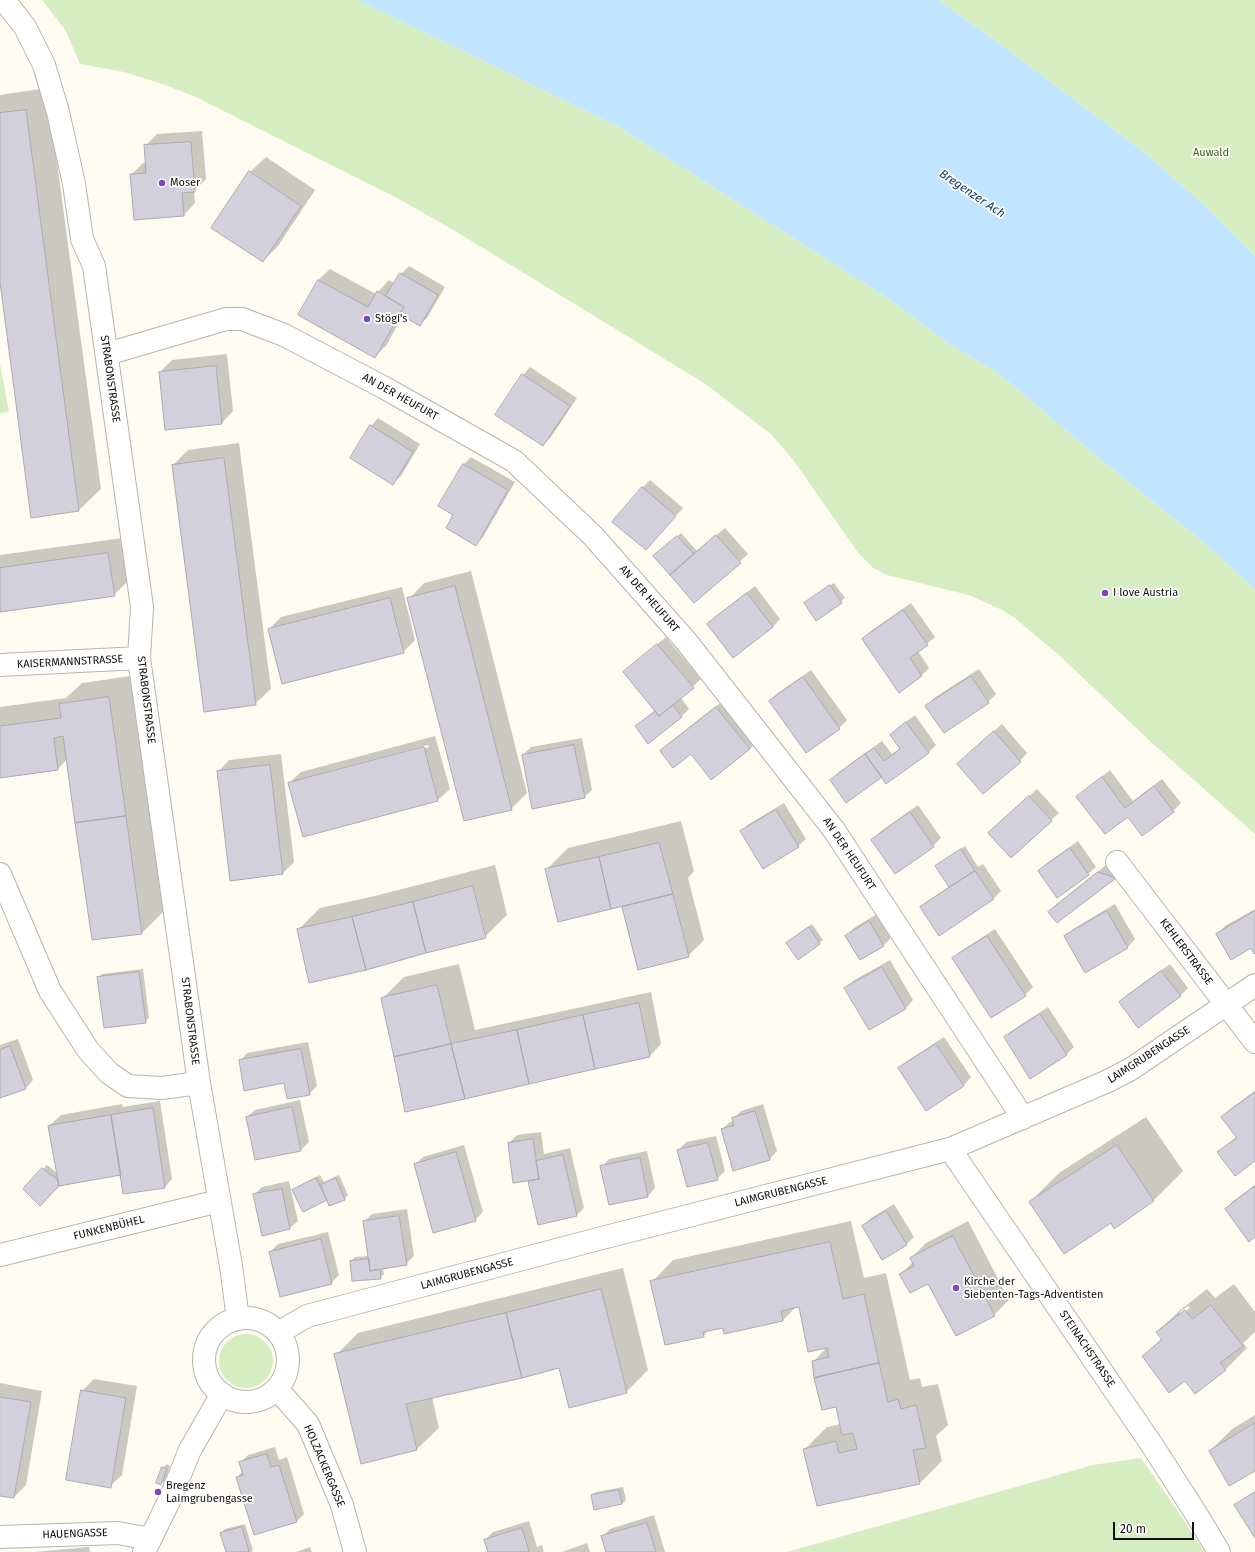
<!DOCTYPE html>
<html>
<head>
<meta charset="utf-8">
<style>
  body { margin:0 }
  #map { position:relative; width:1255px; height:1552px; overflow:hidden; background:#fefbf1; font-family:"Fira Sans",sans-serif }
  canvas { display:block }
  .scale { position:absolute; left:1113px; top:1522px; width:81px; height:18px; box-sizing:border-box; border:2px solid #100f0c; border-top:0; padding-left:5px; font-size:12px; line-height:14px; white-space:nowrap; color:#100f0c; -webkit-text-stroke:3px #fff; paint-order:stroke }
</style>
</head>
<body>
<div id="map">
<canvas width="1255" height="1552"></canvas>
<div class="scale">20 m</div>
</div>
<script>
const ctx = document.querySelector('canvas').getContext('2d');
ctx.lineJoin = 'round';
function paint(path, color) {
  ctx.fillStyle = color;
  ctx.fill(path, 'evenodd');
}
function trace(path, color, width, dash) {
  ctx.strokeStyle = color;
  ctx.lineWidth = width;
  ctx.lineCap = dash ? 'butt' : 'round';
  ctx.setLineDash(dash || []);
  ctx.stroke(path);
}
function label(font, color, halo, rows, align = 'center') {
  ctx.font = font + ' "Fira Sans",sans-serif';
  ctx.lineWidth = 3.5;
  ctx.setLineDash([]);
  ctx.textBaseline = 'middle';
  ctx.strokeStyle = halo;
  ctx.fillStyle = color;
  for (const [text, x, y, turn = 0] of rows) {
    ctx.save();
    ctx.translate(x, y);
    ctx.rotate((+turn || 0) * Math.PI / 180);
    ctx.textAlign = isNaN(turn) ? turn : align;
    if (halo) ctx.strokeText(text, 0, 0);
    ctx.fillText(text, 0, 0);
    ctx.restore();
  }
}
paint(new Path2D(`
  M42 0H358L619 127 889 299 949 344 997 372 1111 468 1203 542 1255 589V834L1151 742 1060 656 1015 618 1000 609 969 595 887 575 872 567 859 554 794 461 772 435 704 383 455 231 399 199 196 97 160 83 124 72 80 64 66 31Z
  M938 0H1255V256L1192 194 1146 154 1003 46Z
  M0 364 9 412 0 413Z
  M219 1361a27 27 0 1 1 54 0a27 27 0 1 1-54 0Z
  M1141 1458 1183 1519 1204 1552H787L1093 1465Z`), '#d5edc0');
paint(new Path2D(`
  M358 0H938L1003 46 1146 154 1192 194 1255 256V589L1203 542 1111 468 997 372 949 344 889 299 619 127Z`), '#c1e5fe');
paint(new Path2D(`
  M47 88 101 489 79 510 0 275V95Z
  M202 131 206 179 194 191 195 203 184 215 131 175 143 163H146L145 146 157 134Z
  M266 157 315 190 278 246 263 261 250 172Z
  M409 266 445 287 427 318 419 325 403 315 386 346 374 357 318 280 330 269 376 294 389 280 395 284 401 274Z
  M227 354 233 411 222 423 160 372 172 360Z
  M530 367 577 398 551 437 543 445 523 375Z
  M378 418 420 444 401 476 393 483 371 426Z
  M239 443 271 689 255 704 173 465 188 450Z
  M471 457 515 482 483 537 476 544 455 515 463 465Z
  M650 480 683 508 653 541 642 488Z
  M725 528 748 554 694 602 655 556 681 533 697 551Z
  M123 538 130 579 114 595 0 611V555Z
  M471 571 527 793 511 809 409 599 424 583Z
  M834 583 845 598 816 620 809 600Z
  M755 586 780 619 773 627 734 657 708 624 716 616Z
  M402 587 415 640 403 652 269 629 281 617Z
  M911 603 935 637 918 651 929 668 922 675 899 691 863 639 871 631Z
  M666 637 701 679 681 698 689 709 682 716 648 742 636 726 656 710 624 672Z
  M979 669 996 694 988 702 944 732 927 706 934 698Z
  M811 670 847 720 839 728 806 752 770 701 778 693Z
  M131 676 164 911 142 933 93 939 67 759 58 769 0 777V707L66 698 82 683Z
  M724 700 757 741 750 749 712 779 691 753 661 751 669 743Z
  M915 715 936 745 928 753 832 780 839 772 882 741 892 754 901 748 891 735 899 727Z
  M1002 724 1027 753 1020 761 958 764Z
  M435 736 450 789 438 800 303 836 289 783 301 772ZM428 745 429 747 302 781V779Z
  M582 738 592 790 584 797 523 755 531 747Z
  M281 754 294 862 283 873 218 772 229 760Z
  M1110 770 1133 801 1162 779 1181 803 1173 811 1128 816 1077 797Z
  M1037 789 1059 813 1051 820 997 825Z
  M784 803 806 839 798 846 741 832 749 824Z
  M918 805 941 838 933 846 895 873 872 840 880 832Z
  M681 821 694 871 688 878 704 940 688 956 623 908 626 904 546 870 568 848Z
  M1078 841 1096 867 1088 874 1039 871 1047 863Z
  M965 846 978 867 983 864 1001 891 993 899 921 907 929 900 950 886 936 866Z
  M495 865 507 915 485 937 298 930 320 908 375 896Z
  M1106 865 1123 871 1116 878 1049 912 1057 904Z
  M1115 904 1135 939 1128 947 1085 971 1065 936 1073 929Z
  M1255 909V952L1251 947 1217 934 1225 926Z
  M877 914 891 938 884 945 860 959 846 936 854 928Z
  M812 924 823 940 798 959 791 940Z
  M995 929 1033 987 1025 995 954 959 961 951Z
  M890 960 913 1000 906 1008 870 1029 846 989 853 981Z
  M459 964 475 1030 651 992 661 1044 650 1056 465 1098 382 999 404 977Z
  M1170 964 1188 988 1180 996 1120 1002 1128 994Z
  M143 969 149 1018 145 1022 98 978 102 974Z
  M1048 1007 1074 1047 1066 1055 1005 1037 1013 1030Z
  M944 1037 971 1077 964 1085 927 1110 899 1068 907 1061Z
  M18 1039 33 1080 26 1088 0 1097V1045Z
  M308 1042 317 1086 309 1094 240 1061 247 1053Z
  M1255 1091V1160L1218 1152 1237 1136 1223 1117 1230 1109Z
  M300 1100 309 1142 301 1150 256 1159 247 1117 255 1110Z
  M160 1101 172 1179 165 1187 121 1174 59 1185 24 1189 47 1165 57 1173 49 1126 61 1115 122 1104 123 1107Z
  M763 1104 777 1151 770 1159 722 1129 730 1122 734 1121 733 1119 741 1111Z
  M1146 1117 1183 1171 1154 1200 1114 1227 1111 1222 1030 1202 1059 1173Z
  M541 1132 544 1154 570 1148 584 1208 577 1215 539 1224 529 1180 509 1143 517 1135Z
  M716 1136 725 1171 717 1179 679 1150 686 1142Z
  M464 1145 483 1212 475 1220 415 1165 423 1157Z
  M647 1151 655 1188 648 1196 602 1167 609 1159Z
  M320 1175 324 1182 339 1175 348 1195 344 1199 328 1198 293 1191 297 1187Z
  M289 1181 298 1221 290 1228 254 1195 262 1187Z
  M1255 1185V1236L1226 1209 1233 1201Z
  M894 1204 914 1237 906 1245 863 1226 871 1218Z
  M407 1209 414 1256 406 1264 383 1268 384 1274 380 1278 351 1261 355 1257 369 1256 364 1222 372 1214Z
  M851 1221 864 1278 886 1273 910 1380 920 1378 922 1387 938 1384 948 1425 936 1436 942 1461 920 1483 817 1505 805 1449 827 1427 841 1424 837 1406 813 1362 827 1347 799 1306 796 1307 783 1320 725 1333 723 1327 709 1330 703 1336 652 1282 673 1260Z
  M968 1221 1009 1300 994 1315 929 1282 901 1274 913 1262 911 1258 926 1243Z
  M328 1232 339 1275 331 1283 270 1252 278 1244Z
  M623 1268 648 1370 626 1392 560 1367 432 1397 439 1428 417 1449 336 1355 358 1333Z
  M1234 1284 1255 1312V1332L1243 1343 1247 1348 1225 1370 1185 1379 1143 1356 1162 1338 1157 1332 1179 1311 1207 1289 1215 1298ZM1188 1306 1190 1308 1180 1315V1312Z
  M94 1379 137 1386 122 1475 110 1486 82 1391Z
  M0 1383 42 1391 26 1485 14 1497 0 1495Z
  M1255 1415V1470L1210 1451 1232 1429Z
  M275 1447 279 1460 287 1457 304 1514 297 1521 237 1477 243 1471 240 1463 248 1455Z
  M167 1464 170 1466 165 1481 161 1484 163 1468Z
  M623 1487 626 1500 622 1504 595 1509 592 1495 596 1492Z
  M1255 1491V1536L1235 1505Z
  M654 1515 665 1552H607L602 1537 610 1529Z
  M529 1521 537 1547 542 1545 544 1552H489L485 1540 493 1532Z
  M245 1524 253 1551 251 1552H227L221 1533 225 1529Z
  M587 1543 590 1552H562Z
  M89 1547 90 1552H35Z
  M310 1547 312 1552H296Z`), '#0003');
const building = new Path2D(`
  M26 110 79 511 31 518 0 282V113Z
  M191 142 195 192 182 193 184 216 134 220 130 174 146 173 144 145Z
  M249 171 301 206 263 262 211 228Z
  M400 273 438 295 420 326 399 314 404 307 386 296Z
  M318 280 368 307 377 291 404 307 375 358 298 315Z
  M216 366 222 424 165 430 159 372Z
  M522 374 570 406 543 446 495 415Z
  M370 425 413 452 393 485 350 458Z
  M224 458 256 705 204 712 172 465Z
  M463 464 508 490 476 546 446 528 453 515 438 506Z
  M642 487 676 516 646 550 612 522Z
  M716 535 741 563 694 603 670 575Z
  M677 536 694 554 670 575 653 556Z
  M108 553 115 596 0 612V568Z
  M830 585 842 603 816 621 804 603Z
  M455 586 512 810 464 821 407 598Z
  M747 593 773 627 733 658 707 624Z
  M390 598 404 653 282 684 268 629Z
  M903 610 928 645 910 658 922 676 899 693 862 639Z
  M657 644 694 688 659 716 623 672Z
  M971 676 989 703 944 733 925 706Z
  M803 677 840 729 806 753 769 701Z
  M109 697 126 816 75 823 63 736 54 738 58 770 0 778V726L61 718 59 704Z
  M673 705 682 717 648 744 635 726 655 711 659 716Z
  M716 707 750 749 711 780 691 754 673 768 660 751Z
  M906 722 929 753 886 784 865 754 874 748 884 761 900 749 890 735Z
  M994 731 1021 762 983 794 957 764Z
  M574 745 585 798 532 809 522 755Z
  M424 747 438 801 303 837 288 783Z
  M865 754 882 777 846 803 830 780Z
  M270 765 283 874 230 881 217 771Z
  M1102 777 1125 808 1154 786 1174 812 1142 836 1128 817 1105 834 1076 797Z
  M1029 796 1052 821 1011 858 988 833Z
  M776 810 799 847 763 869 740 831Z
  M910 812 934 847 895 874 871 840Z
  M126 816 142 934 92 940 75 823Z
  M659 843 673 894 611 909 599 857Z
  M1070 848 1089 875 1057 898 1038 871Z
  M961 849 975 871 949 887 935 866Z
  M599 857 611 909 558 922 545 869Z
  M975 871 994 899 939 936 920 907Z
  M1098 872 1116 878 1057 923 1048 912Z
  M473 886 486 938 426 953 413 902Z
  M673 894 689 957 638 970 622 907Z
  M413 902 426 953 366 970 352 917Z
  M1107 911 1128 948 1085 973 1064 936Z
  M1255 911V953L1254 954 1251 948 1231 960 1216 934Z
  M352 917 366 970 309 983 297 929Z
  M869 921 884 946 860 960 845 936Z
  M809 927 820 944 798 960 786 943Z
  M987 936 1026 996 991 1018 952 958Z
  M882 967 906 1009 869 1030 844 988Z
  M1161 971 1181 996 1138 1028 1119 1002Z
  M139 972 146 1023 104 1028 97 977Z
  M437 985 451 1044 394 1057 381 998Z
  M639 1003 650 1057 595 1069 583 1015Z
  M1040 1014 1067 1055 1030 1079 1004 1037Z
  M583 1015 595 1069 529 1084 517 1030Z
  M517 1030 529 1084 465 1099 451 1044Z
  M451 1044 465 1099 405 1112 394 1057Z
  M936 1044 964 1086 926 1111 898 1068Z
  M10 1046 26 1089 0 1098V1050Z
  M301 1049 310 1095 287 1099 284 1083 244 1091 239 1060Z
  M1255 1092V1161L1235 1176 1217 1152 1237 1138 1221 1117Z
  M292 1107 301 1151 255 1160 246 1117Z
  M153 1108 165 1188 123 1194 111 1115Z
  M755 1111 770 1160 733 1171 721 1129 734 1125 732 1118Z
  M111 1115 121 1175 59 1186 48 1126Z
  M533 1139 539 1179 513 1183 508 1143Z
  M708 1143 718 1180 687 1187 677 1150Z
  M1117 1145 1154 1201 1114 1229 1111 1223 1064 1254 1029 1202Z
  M456 1152 476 1221 433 1233 414 1164Z
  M563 1155 577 1216 538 1225 528 1181 539 1179 536 1161Z
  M640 1158 648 1197 609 1205 600 1166Z
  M42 1168 57 1179 59 1186 40 1206 23 1189Z
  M316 1178 327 1200 303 1212 292 1190Z
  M336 1178 345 1200 329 1206 321 1185Z
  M1255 1186V1237L1249 1242 1225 1209Z
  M282 1189 290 1229 262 1236 253 1194Z
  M886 1211 907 1245 882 1260 862 1226Z
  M399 1216 407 1265 370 1271 363 1221Z
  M953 1236 995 1316 956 1336 928 1284 910 1293 899 1274 914 1266 910 1258Z
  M321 1239 332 1284 280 1297 269 1252Z
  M830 1242 843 1299 864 1294 879 1363 814 1378 812 1361 829 1357 827 1348 808 1352 799 1307 781 1311 783 1321 724 1334 723 1328 703 1332 704 1337 665 1345 650 1281Z
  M369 1259 370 1271 380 1269 381 1279 352 1281 350 1261Z
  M601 1289 627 1393 569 1408 559 1368 522 1378 506 1313Z
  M1211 1305 1243 1346 1220 1363 1226 1370 1195 1394 1185 1381 1169 1393 1142 1356 1162 1340 1156 1332 1185 1310 1192 1319Z
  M506 1313 522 1378 406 1404 417 1450 361 1464 334 1354Z
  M879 1363 888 1402 898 1399 901 1409 916 1405 926 1448 913 1450 920 1484 817 1506 803 1449 836 1441 839 1453 857 1449 853 1433 842 1435 836 1407 822 1410 814 1378Z
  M81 1390 126 1398 111 1488 66 1480Z
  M0 1397 31 1402 14 1498 0 1496Z
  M1255 1423V1471L1229 1486 1209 1451Z
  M267 1454 271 1467 279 1465 297 1522 254 1535 236 1477 243 1475 239 1462Z
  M162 1467 167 1469 161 1485 156 1483Z
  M619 1490 622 1504 594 1510 591 1495Z
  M1255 1492V1538L1234 1505Z
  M647 1523 656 1552H606L601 1536Z
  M242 1527 249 1552H226L220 1533Z
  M522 1528 529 1552H488L484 1540Z`);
paint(building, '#d2d1db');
trace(building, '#aaaab3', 1);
const minor = new Path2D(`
  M4 0 25 27 44 65 58 112 74 184 82 239 94 266 142 607 139 658 199 1083 231 1266 238 1319
  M107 354 226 319H242L284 335 383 387 514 461 593 536 686 641 834 830 1023 1118
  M0 665 139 658
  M1117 862 1255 1042
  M0 874 50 991 88 1050 109 1073 128 1086 162 1088 199 1083
  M950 1149 1152 1445 1195 1512 1219 1552
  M0 1255 219 1201
  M204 1360a42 42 0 1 1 84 0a42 42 0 1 1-84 0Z
  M278 1333 307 1316 602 1238 950 1149 1108 1081 1131 1069 1255 985
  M277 1389 308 1424 342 1505 355 1552
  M0 1537 118 1533 150 1539
  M144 1552 170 1499 190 1450 222 1394`);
trace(minor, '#b7b5ab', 24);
trace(minor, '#fff', 22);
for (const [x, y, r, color] of [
  [162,183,4,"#7f45bb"],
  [367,319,4,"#7f45bb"],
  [1105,593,4,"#7f45bb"],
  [956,1288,4,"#7f45bb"],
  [158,1492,4,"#7f45bb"]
]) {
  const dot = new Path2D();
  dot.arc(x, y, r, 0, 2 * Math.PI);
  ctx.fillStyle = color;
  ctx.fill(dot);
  trace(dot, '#fff', 1.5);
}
label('11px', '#3b5d07', '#fff', [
  ["Auwald",1211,153]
]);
label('11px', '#100f0c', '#fff', [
  ["Moser",170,183],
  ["Stögi's",375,319],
  ["I love Austria",1113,593],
  ["Kirche der",964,1282],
  ["Siebenten-Tags-Adventisten",964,1295],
  ["Bregenz",166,1486],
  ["Laimgrubengasse",166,1499]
], 'left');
label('11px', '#100f0c', '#fff', [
  ["STRABONSTRASSE",110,379,82],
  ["AN DER HEUFURT",400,397,29],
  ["AN DER HEUFURT",649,599,49],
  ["KAISERMANNSTRASSE",70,662,-3],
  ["STRABONSTRASSE",146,700,83],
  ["AN DER HEUFURT",849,854,56],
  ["KEHLERSTRASSE",1186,952,53],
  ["STRABONSTRASSE",190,1021,83],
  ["LAIMGRUBENGASSE",1149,1055,-33],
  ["LAIMGRUBENGASSE",781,1192,-14],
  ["FUNKENBÜHEL",109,1228,-14],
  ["LAIMGRUBENGASSE",467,1274,-15],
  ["STEINACHSTRASSE",1087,1349,56],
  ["HOLZACKERGASSE",324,1466,67],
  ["HAUENGASSE",75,1534,-2]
]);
label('italic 12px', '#0a3c57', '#fff', [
  ["Bregenzer Ach",972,194,34]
]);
</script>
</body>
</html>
